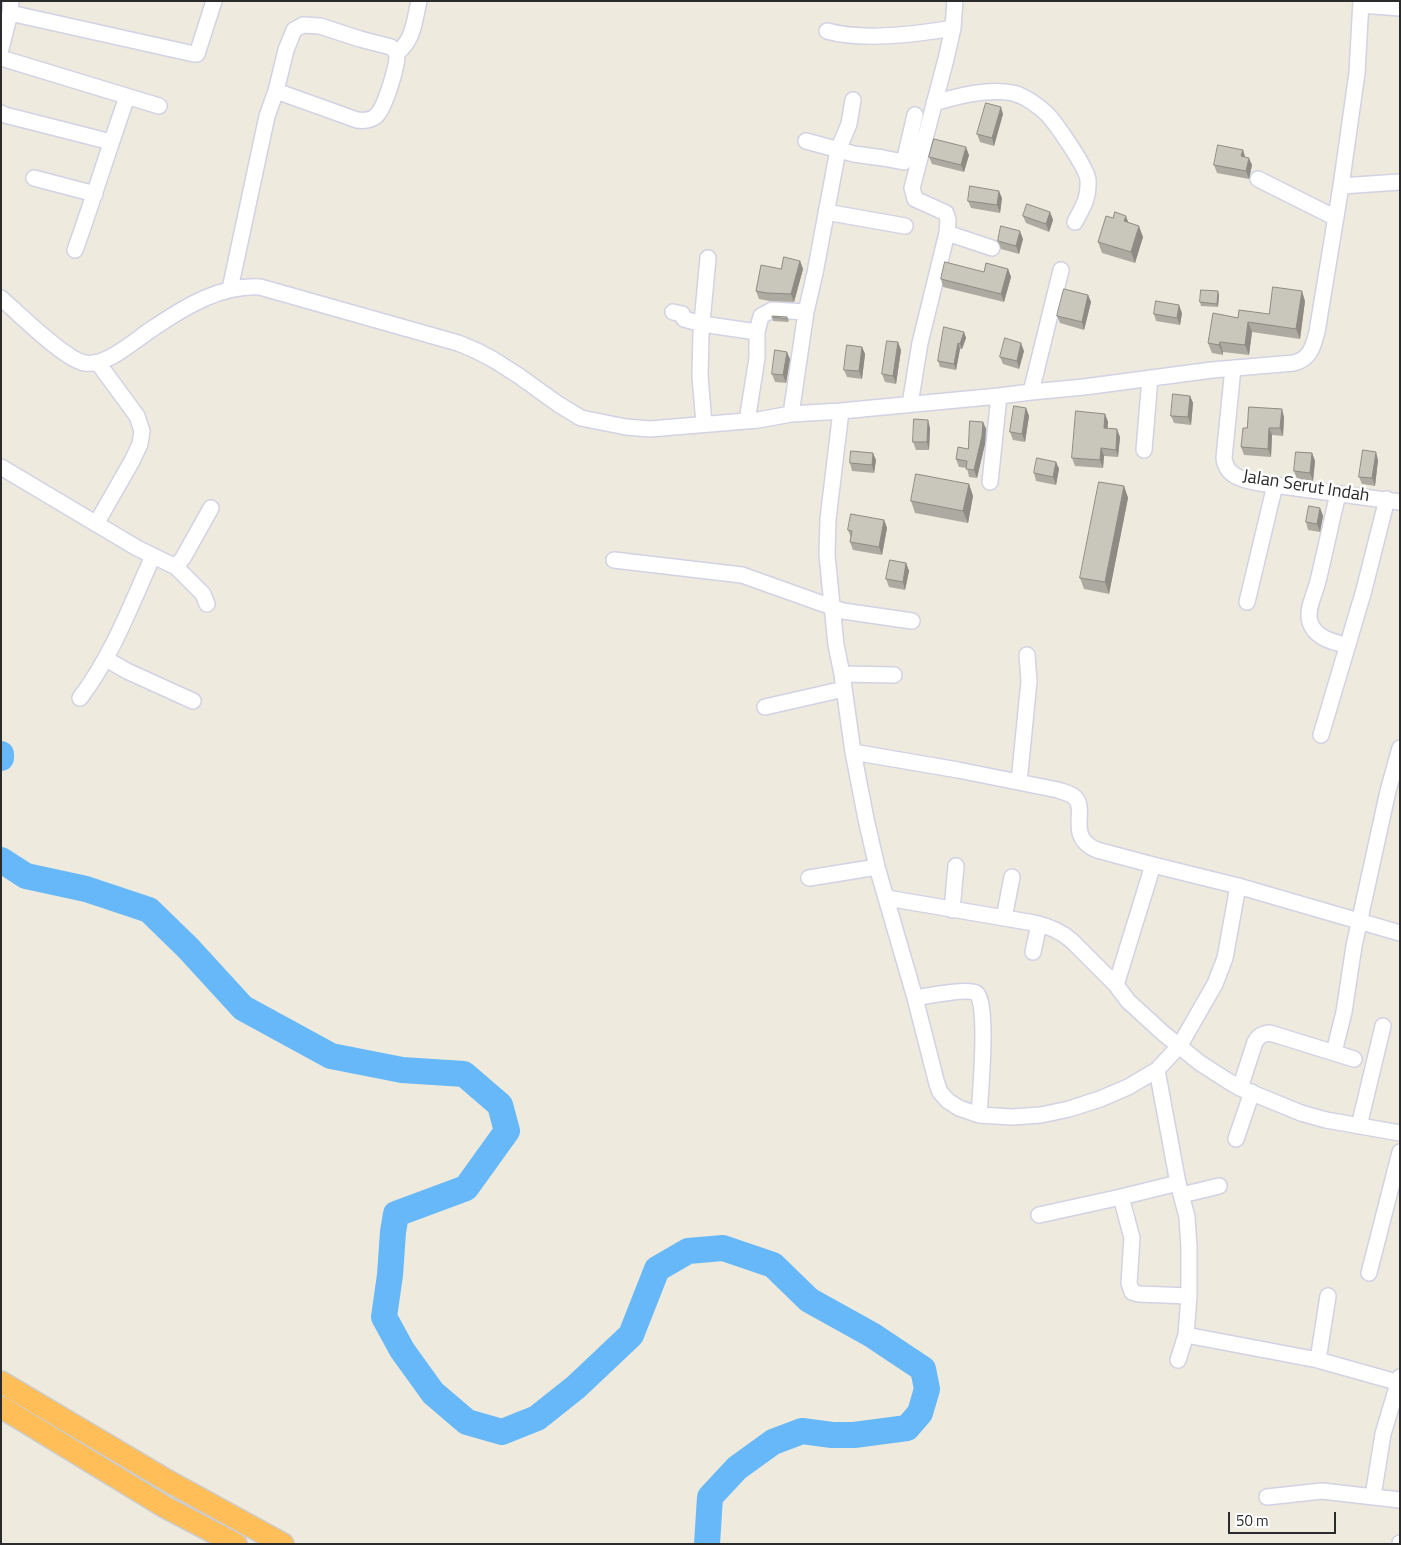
<!DOCTYPE html>
<html>
<head>
<meta charset="utf-8">
<style>
  body { margin:0 }
  #map { position:relative; width:1401px; height:1545px; overflow:hidden; background:#eeeadd; font-family:"Titillium Web",sans-serif }
  canvas { display:block }
  .frame { position:absolute; inset:0; border:2px solid #2b2b2b; pointer-events:none }
  .scale { position:absolute; left:1228px; top:1512px; width:108px; height:22px; box-sizing:border-box; border:2px solid #2b2b2b; border-top:0; padding-left:6px; font-size:15px; line-height:18px; white-space:nowrap; color:#2b2b2b; -webkit-text-stroke:4px #fff; paint-order:stroke }
</style>
</head>
<body>
<div id="map">
<canvas width="1401" height="1545"></canvas>
<div class="frame"></div>
<div class="scale">50 m</div>
</div>
<script>
const ctx = document.querySelector('canvas').getContext('2d');
ctx.lineJoin = 'round';
function trace(path, color, width, dash) {
  ctx.strokeStyle = color;
  ctx.lineWidth = width;
  ctx.lineCap = dash ? 'butt' : 'round';
  ctx.setLineDash(dash || []);
  ctx.stroke(path);
}
function paint(path, color) {
  ctx.fillStyle = color;
  ctx.fill(path, 'evenodd');
}
function label(font, color, halo, rows, align = 'center') {
  ctx.font = font + ' "Titillium Web",sans-serif';
  ctx.lineWidth = 5;
  ctx.setLineDash([]);
  ctx.textBaseline = 'middle';
  ctx.strokeStyle = halo;
  ctx.fillStyle = color;
  for (const [text, x, y, turn = 0] of rows) {
    ctx.save();
    ctx.translate(x, y);
    ctx.rotate((+turn || 0) * Math.PI / 180);
    ctx.textAlign = isNaN(turn) ? turn : align;
    if (halo) ctx.strokeText(text, 0, 0);
    ctx.fillText(text, 0, 0);
    ctx.restore();
  }
}
trace(new Path2D(`
  M1 754V758
  M1 860 26 876 86 889 149 910 188 948 243 1008 331 1056 402 1070 464 1074 500 1105 507 1131 466 1188 396 1214 393 1232 390 1275 384 1317 402 1350 433 1393 467 1422 502 1432 537 1418 576 1387 631 1335 657 1269 688 1251 723 1248 773 1265 809 1300 872 1335 923 1369 927 1389 920 1413 907 1428 854 1435H832L802 1431 773 1442 737 1468 710 1497 707 1544`), '#67b8f9', 26);
const minor = new Path2D(`
  M1361 5 1400 8
  M10 13 194 54H197L198 51 214 1
  M827 31C862 41 918 34 953 28
  M1 49 10 13 11 1
  M397 53C414 39 414 22 419 1
  M1 58 159 106
  M934 103C959 96 987 88 1013 93 1025 96 1039 106 1048 115 1057 125 1087 168 1088 180 1089 199 1083 206 1075 222
  M1 113 5 115 111 142
  M806 141 854 154 883 158 904 162 915 115
  M34 178 95 194
  M1258 179 1336 218
  M1341 186 1400 182
  M826 212 905 226
  M947 233 992 248
  M75 250C93 200 109 148 127 97
  M230 289 267 116 276 91 286 50 294 30 303 25 320 26 360 39 391 47 397 53C398 65 385 108 376 116 370 121 364 121 357 120L276 91
  M1 298C18 313 65 360 85 363 107 367 137 338 155 327 186 306 221 285 260 287L458 343 477 351 494 360 519 376 558 404 581 418 626 427 650 429 758 420 791 414 841 411 999 396 1031 392 1084 387 1212 370 1294 363C1310 359 1313 347 1317 332L1341 186 1357 73 1361 1
  M673 312 682 314 684 319 702 324 757 332
  M1233 368 1224 458C1226 477 1244 480 1259 483L1400 502
  M1031 392 1061 270
  M910 404 920 343 947 233 948 220 946 213 915 199 912 188 946 59 953 28 955 1
  M841 411 828 519 827 555 836 645 842 674 853 752 866 819 877 867 915 998 937 1084 940 1092 948 1101 959 1108 979 1115 1012 1117 1041 1115 1069 1109 1100 1099 1128 1087 1157 1070 1180 1045 1215 984 1225 958 1238 886
  M791 414 806 312 815 273 838 150 849 124 853 100
  M747 421 757 358V332L761 316 772 310 806 312
  M704 424 700 376 701 333 708 258
  M1144 450 1150 378
  M1 467 137 548 176 567 203 594 207 604
  M990 482 999 396
  M1338 494C1331 523 1325 552 1318 581 1315 594 1306 609 1310 622 1315 638 1334 643 1348 645
  M96 524 132 461 140 444 142 431 137 416 98 363
  M614 560 742 575 843 611 912 621
  M176 567 183 558 211 508
  M1247 602 1275 485
  M106 659 127 671 193 701
  M842 674 894 675
  M80 698C112 656 131 605 153 556
  M765 707 844 689
  M1321 735 1364 590 1387 499
  M853 752 958 770 1058 790C1063 792 1069 793 1073 796 1090 808 1064 836 1097 850L1153 865 1238 886 1400 933
  M1019 782 1029 681 1027 655
  M809 878 877 867
  M887 898 1034 923C1049 926 1061 931 1072 941L1116 985 1128 1001 1163 1033 1200 1063 1228 1081 1240 1088 1301 1113 1326 1120 1400 1133
  M952 910 956 866
  M1004 918 1012 877
  M1033 952 1039 924
  M1116 985 1153 865
  M915 998C927 996 968 988 976 993 989 1001 980 1097 979 1115
  M1334 1052 1344 1012 1354 946 1388 791 1400 748
  M1157 1070 1178 1183 1187 1217 1189 1248V1296L1186 1335 1178 1360
  M1240 1088 1255 1042C1259 1035 1263 1034 1270 1033L1354 1059
  M1359 1126 1383 1026
  M1236 1139 1252 1092
  M1182 1195 1219 1186
  M1121 1197 1132 1238 1129 1283 1132 1292 1139 1294 1189 1296
  M1039 1215 1121 1197 1178 1183
  M1369 1273 1400 1152
  M1186 1335 1318 1360 1400 1383
  M1318 1360 1328 1296
  M1373 1496 1383 1434 1400 1377
  M1267 1497 1322 1491 1400 1500
  M1400 1544V1543`);
const highway = new Path2D(`
  M1 1382 168 1481 283 1544
  M1 1407 165 1507 236 1544`);
trace(minor, '#d2d2e5', 18);
trace(highway, '#ccc', 24);
trace(minor, '#fff', 15);
trace(highway, '#ffbe57', 21);
paint(new Path2D(`
  M1003 114 994 146 980 142 977 134Z
  M1243 150 1245 157 1252 165 1249 179 1217 173 1214 165Z
  M969 155 964 172 932 164 929 157Z
  M1002 198 1000 213 971 208 968 201Z
  M1050 212 1053 220 1049 232 1026 223 1023 216Z
  M1128 222 1143 237 1135 263 1102 253 1098 242Z
  M1023 239 1019 254 1001 249 998 241Z
  M800 261 803 269 794 302 770 301 759 299 756 291 781 269Z
  M1008 269 1011 277 1004 302 943 287 941 279 984 272Z
  M1088 295 1091 302 1084 330 1060 323 1057 316Z
  M1219 295 1218 307 1201 306 1200 302Z
  M1305 301 1300 339 1252 332 1249 355 1223 352V355L1212 353 1208 343 1238 318 1269 314Z
  M1182 313 1180 325 1156 321 1154 314Z
  M772 317H787L789 320 788 322 773 321Z
  M964 332 966 338 962 349H960L956 370 940 367 938 361Z
  M862 347 865 354 862 379 847 377 844 370Z
  M901 350 896 384 885 382 882 374Z
  M1024 351 1019 369 1003 364 1000 357Z
  M790 359 786 383 775 382 772 374Z
  M1190 396 1193 403 1191 425 1174 423 1171 416Z
  M1026 408 1029 416 1025 442 1013 440 1010 432Z
  M1105 414 1108 422 1107 429 1120 437 1118 457 1104 456 1103 468 1075 466 1072 458Z
  M1284 417 1283 436 1272 435 1271 457 1244 455 1241 447 1247 428Z
  M983 422 986 429 985 444 977 478 969 477 967 468 959 467 956 459 968 449Z
  M930 428 929 450H916L913 442Z
  M1312 453 1315 461 1313 481 1297 479 1294 471Z
  M876 460 874 473 852 471 850 463Z
  M1378 460 1375 486 1362 484 1359 477Z
  M1056 462 1059 469 1056 485 1036 481 1034 473Z
  M969 484 973 496 968 523 915 513 911 501Z
  M1124 486 1128 498 1109 594 1084 589 1080 578Z
  M1320 508 1323 516 1320 532 1308 530 1306 522Z
  M884 520 887 528 882 555 853 550 850 542 851 538 848 530Z
  M906 563 909 571 905 590 889 587 886 579Z`), '#adaba1');
paint(new Path2D(`
  M1001 107 1003 114 994 146 992 138Z
  M966 147 969 155 964 172 961 165Z
  M1243 150 1245 157 1241 156Z
  M1249 158 1252 165 1249 179 1246 171Z
  M999 191 1002 198 1000 213 997 205Z
  M1050 212 1053 220 1049 232 1046 224Z
  M1126 216 1130 227 1124 221Z
  M1139 226 1143 237 1135 263 1131 252Z
  M1020 231 1023 239 1019 254 1016 246Z
  M800 261 803 269 794 302 791 294Z
  M1008 269 1011 277 1004 302 1001 294Z
  M1218 291 1219 295 1218 307 1217 304Z
  M1302 291 1305 301 1300 339 1296 329Z
  M1088 295 1091 302 1084 330 1082 322Z
  M1179 305 1182 313 1180 325 1177 318Z
  M1248 322 1252 332 1249 355 1245 345Z
  M964 332 966 338 962 349 960 344Z
  M898 342 901 350 896 384 893 376Z
  M1220 342 1223 352V355L1219 345Z
  M958 343 960 349 956 370 954 364Z
  M1021 343 1024 351 1019 369 1017 361Z
  M862 347 865 354 862 379 859 371Z
  M787 352 790 359 786 383 783 375Z
  M1190 396 1193 403 1191 425 1188 417Z
  M1026 408 1029 416 1025 442 1022 434Z
  M1282 409 1284 417 1283 436 1280 428Z
  M1105 414 1108 422 1107 436 1104 428Z
  M928 420 930 428 929 450 927 442Z
  M983 422 986 429 985 444 977 478 974 470Z
  M1269 428 1272 435 1271 457 1268 449Z
  M1117 429 1120 437 1118 457 1116 450Z
  M1101 448 1104 456 1103 468 1100 460Z
  M1376 452 1378 460 1375 486 1372 478Z
  M873 453 876 460 874 473 872 465Z
  M1312 453 1315 461 1313 481 1310 473Z
  M1056 462 1059 469 1056 485 1053 477Z
  M969 484 973 496 968 523 963 511Z
  M1124 486 1128 498 1109 594 1105 582Z
  M1320 508 1323 516 1320 532 1317 524Z
  M884 520 887 528 882 555 879 547Z
  M906 563 909 571 905 590 903 582Z`), '#8d8b83');
const building = new Path2D(`
  M986 103 1001 107 992 138 977 134Z
  M934 139 966 147 961 165 929 157Z
  M1218 145 1243 150 1241 156 1249 158 1246 171 1214 165Z
  M970 186 999 191 997 205 968 201Z
  M1027 204 1050 212 1046 224 1023 216Z
  M1115 212 1126 216 1124 221 1139 226 1131 252 1098 242 1106 216 1113 218Z
  M1001 226 1020 231 1016 246 998 241Z
  M784 257 800 261 791 294 767 293 756 291 761 265 781 269Z
  M945 262 984 272 986 263 1008 269 1001 294 941 279Z
  M1273 287 1302 291 1296 329 1248 322 1245 345 1220 342 1219 345 1208 343 1213 313 1238 318 1239 310 1269 314Z
  M1064 289 1088 295 1082 322 1057 316Z
  M1201 290 1218 291 1217 304 1200 302Z
  M1156 301 1179 305 1177 318 1154 314Z
  M773 316 787 317V319L772 317Z
  M944 327 964 332 960 344 958 343 954 364 938 361Z
  M1005 338 1021 343 1017 361 1000 357Z
  M887 341 898 342 893 376 882 374Z
  M847 345 862 347 859 371 844 370Z
  M775 350 787 352 783 375 772 374Z
  M1173 394 1190 396 1188 417 1171 416Z
  M1014 406 1026 408 1022 434 1010 432Z
  M1249 407 1282 409 1280 428H1269L1268 449 1241 447 1243 428H1247Z
  M1076 411 1105 414 1104 428 1117 429 1116 450 1101 448 1100 460 1072 458Z
  M914 419 928 420 927 442H913Z
  M970 421 983 422 982 436 974 470 966 469 967 461 956 459 958 447 968 449Z
  M1363 450 1376 452 1372 478 1359 477Z
  M851 451 873 453 872 465 850 463Z
  M1296 452 1312 453 1310 473 1294 471Z
  M1037 458 1056 462 1053 477 1034 473Z
  M916 474 969 484 963 511 911 501Z
  M1099 482 1124 486 1105 582 1080 578Z
  M1309 506 1320 508 1317 524 1306 522Z
  M851 514 884 520 879 547 850 542 852 531 848 530Z
  M890 560 906 563 903 582 886 579Z`);
paint(building, '#c9c7bb');
trace(building, '#8d8b83', 1);
label('18px', '#2b2b2b', '#fff', [
  ["Jalan Serut Indah",1306,487,9]
]);
</script>
</body>
</html>
